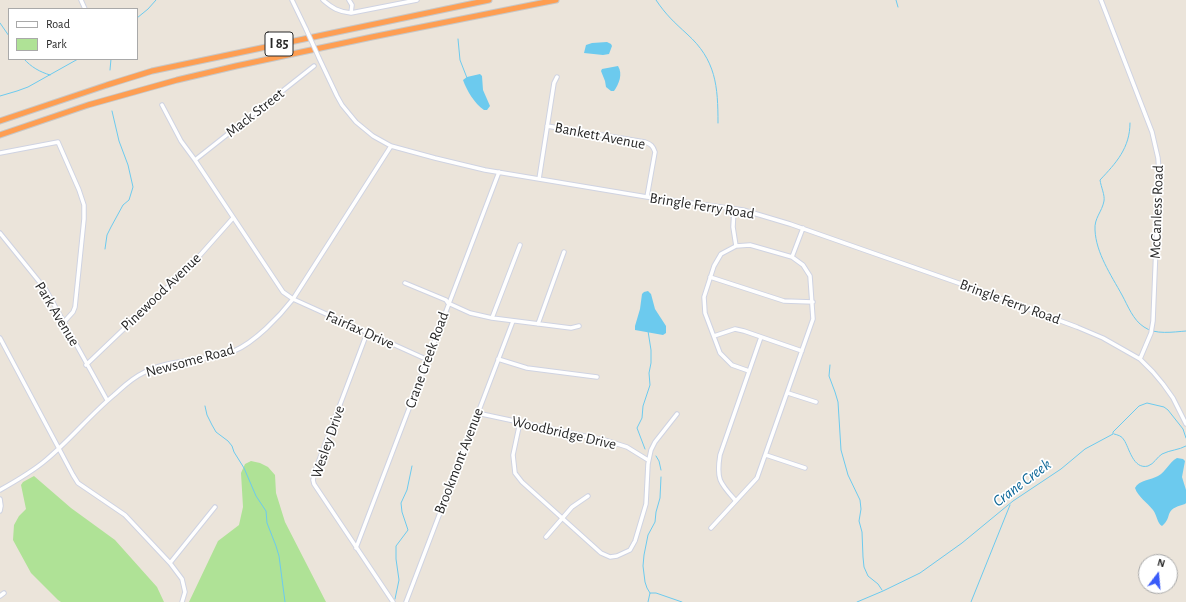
<!DOCTYPE html>
<html>
<head>
<meta charset="utf-8">
<style>
  body { margin:0 }
  #map { position:relative; width:1186px; height:602px; overflow:hidden; background:#ebe4da; font-family:"Alegreya Sans",sans-serif }
  canvas { display:block }
  .legend { position:absolute; left:8px; top:8px; width:130px; height:52px; box-sizing:border-box; background:#fff; border:1px solid #a9a9a9; margin:0; padding:5px 7px; list-style:none; font-size:12px; color:#282828 }
  .legend li { display:flex; align-items:center; gap:8px; height:20px }
  .legend b { width:20px; border:1px solid #a9a9a9 }
  .north { position:absolute; left:1138px; top:554px; width:40px; height:40px; box-sizing:border-box; background:#fff; border:1px solid #a9a9a9; border-radius:50%; rotate:16deg; font-size:11px; font-weight:700; line-height:16px; text-align:center; color:#282828 }
  .north::after { content:''; display:block; margin:auto; width:14px; height:18px; background:#395bf9; clip-path:polygon(50% 0,100% 100%,50% 72%,0 100%) }
</style>
</head>
<body>
<div id="map">
<canvas width="1186" height="602"></canvas>
<ul class="legend">
<li><b style="height:5px;background:#fff"></b>Road</li>
<li><b style="height:11px;background:#afe296"></b>Park</li>
</ul>
<div class="north">N</div>
</div>
<script>
const ctx = document.querySelector('canvas').getContext('2d');
ctx.lineJoin = 'round';
function paint(path, color) {
  ctx.fillStyle = color;
  ctx.fill(path, 'evenodd');
}
function trace(path, color, width, dash) {
  ctx.strokeStyle = color;
  ctx.lineWidth = width;
  ctx.lineCap = dash ? 'butt' : 'round';
  ctx.setLineDash(dash || []);
  ctx.stroke(path);
}
function label(font, color, halo, rows, align = 'center') {
  ctx.font = font + ' "Alegreya Sans",sans-serif';
  ctx.lineWidth = 3.5;
  ctx.setLineDash([]);
  ctx.textBaseline = 'middle';
  ctx.strokeStyle = halo;
  ctx.fillStyle = color;
  for (const [text, x, y, turn = 0] of rows) {
    ctx.save();
    ctx.translate(x, y);
    ctx.rotate((+turn || 0) * Math.PI / 180);
    ctx.textAlign = isNaN(turn) ? turn : align;
    if (halo) ctx.strokeText(text, 0, 0);
    ctx.fillText(text, 0, 0);
    ctx.restore();
  }
}
paint(new Path2D(`
  M251 461 260 463 268 467 275 475 276 493 285 522 326 602H189L218 541 239 525 243 507 241 473 245 464Z
  M34 476 71 508 115 540 157 587 164 602H61L58 600 31 573 13 540 14 525 19 516 26 509 21 485 23 482Z`), '#afe296');
paint(new Path2D(`
  M607 42 611 44 612 46 609 54 603 55 584 53 586 45 592 43Z
  M618 66C623 74 619 84 614 91H611L606 87 605 81 601 71 602 69Z
  M480 74 482 76 483 90 490 106 487 110H484C474 103 467 91 463 80L467 77Z
  M648 291 651 294 655 309 666 326V333L663 335 635 330V326L640 309 642 294 644 292Z
  M1177 458 1183 459 1185 461 1182 477 1186 490V503L1185 504C1162 510 1174 516 1162 526 1157 523 1157 515 1153 510 1147 502 1138 497 1135 488 1139 480 1151 480 1158 476 1166 472 1169 462 1177 458Z`), '#6ccaee');
trace(new Path2D(`
  M656 0C666 15 674 22 687 34 716 60 718 86 718 123
  M896 0 898 7
  M137 18 148 9 156 0
  M0 23 9 36
  M458 39 460 60 467 78
  M24 59C31 67 40 72 50 75
  M110 70 111 59
  M0 96 17 91 28 87 78 59
  M1130 123C1130 148 1116 163 1100 180 1101 187 1105 195 1104 201 1102 212 1094 218 1095 230 1096 253 1111 275 1122 295 1128 306 1133 320 1144 327 1155 335 1173 332 1186 331
  M105 249 107 235 111 227 123 205 129 200 133 187 128 165 119 141 112 111
  M830 365 829 376 835 392 838 402 841 450 848 475 860 500 861 509 859 521 862 532 863 557 864 567 868 576 878 584 882 590
  M205 406 207 415 212 425 216 432 228 441 232 446 234 452 244 468 256 496 266 511 267 523 276 546 279 556 285 602
  M1114 434C1118 435 1122 436 1124 440 1129 447 1133 470 1148 466 1154 464 1157 457 1162 454 1170 450 1179 450 1186 446
  M645 449 637 428 642 418 643 406 650 385 649 373 651 363V350L648 331
  M656 456 659 461 661 470
  M650 593 647 588 645 582 643 566 644 555 648 535 655 522 656 512 660 498 661 477
  M395 599 399 580 396 559V546L408 530 402 512 401 503 407 490 412 466
  M648 602 650 593H656L682 602
  M857 602 883 591 920 573 962 543 1013 501 1061 469 1085 449 1113 434V432L1139 406 1147 403 1164 407 1168 410 1183 429 1186 438
  M971 602 1010 505`), '#6ccaee', 1);
const minor = new Path2D(`
  M81 0 85 9
  M292 0 306 29
  M323 0C332 8 339 12 351 13L417 0
  M349 0 352 5 351 13
  M1101 0 1152 132 1158 158 1159 171 1153 321 1151 333 1140 359
  M319 58 337 96 342 105 356 122 373 136 391 146 435 158 485 170 647 197 743 210 790 224 967 286 1077 327 1103 338 1140 359 1153 372 1163 384 1173 398 1186 424
  M162 105 181 141 195 160 283 292 293 299 428 360
  M547 126 645 142C651 144 653 146 655 152L647 197
  M0 153 58 142 79 190 84 205V219L75 307 73 312 64 322
  M195 160 314 66
  M539 179 554 83 557 77
  M734 209 733 227 736 246
  M0 233 46 290 107 400
  M792 257 803 228
  M710 277 784 301 813 302
  M405 283 446 300 448 303 470 313 492 318 571 328 579 326
  M492 318 520 245
  M538 324 564 252
  M367 333 315 471 313 480 314 484 393 602
  M714 336 735 329 744 331 802 351
  M0 338 73 475 78 483 125 515 170 563 182 579 185 592 182 602
  M498 359 527 368 597 377
  M86 365 194 262 233 218
  M788 393 816 402
  M477 413 608 441 627 447 648 460
  M520 422 513 455 515 473 522 482 601 553 610 557 617 556 630 550 635 541 646 504 648 464 651 450 655 442 677 414
  M766 455 805 468
  M0 490C16 481 32 472 46 460 70 440 90 415 114 395 123 387 132 378 143 373 162 362 184 362 205 358 215 357 225 355 234 351 255 342 279 317 293 299L391 146
  M0 499 1 506 0 511
  M736 501C720 483 716 480 720 455L761 337
  M711 528 757 478 813 319 810 276 803 265 792 257 750 245 736 246 721 254 714 266 704 297 705 313 720 353 732 365 749 371
  M546 537 572 507 588 496
  M356 548 499 172
  M170 563 215 507
  M0 596 4 593
  M406 602 513 321`);
const highway = new Path2D(`
  M0 121 107 85 152 71 489 0
  M0 135 88 105 177 80 236 66 372 37 556 0`);
trace(minor, '#cfd3e2', 5.5);
trace(highway, '#c7c7c7', 7);
trace(minor, '#fff', 3.5);
trace(highway, '#fe9e52', 5);
const minorBridge = new Path2D(`
  M306 29 319 58`);
trace(minorBridge, '#cfd3e2', 5.5, []);
trace(minorBridge, '#fff', 3.5);
for (const [x, y, w] of [
  [279,44,28]
]) {
  const box = new Path2D();
  box.roundRect(x - w / 2, y - 12, w, 24, 3);
  ctx.fillStyle = '#fff';
  ctx.fill(box);
  trace(box, '#282828', 1);
}
label('bold 14px', '#282828', null, [
  ["I 85",279,44]
]);
label('15px', '#282828', '#fff', [
  ["Mack Street",255,113,-38],
  ["Bankett Avenue",600,136,11],
  ["Bringle Ferry Road",702,206,9],
  ["McCanless Road",1157,212,-88],
  ["Pinewood Avenue",161,292,-44],
  ["Bringle Ferry Road",1010,302,20],
  ["Park Avenue",57,314,59],
  ["Fairfax Drive",360,330,24],
  ["Crane Creek Road",427,360,-70],
  ["Newsome Road",190,361,-15],
  ["Woodbridge Drive",564,433,13],
  ["Wesley Drive",328,442,-71],
  ["Brookmont Avenue",459,461,-69]
]);
label('italic 16px', '#0d6798', '#fff', [
  ["Crane Creek",1022,483,-37]
]);
</script>
</body>
</html>
